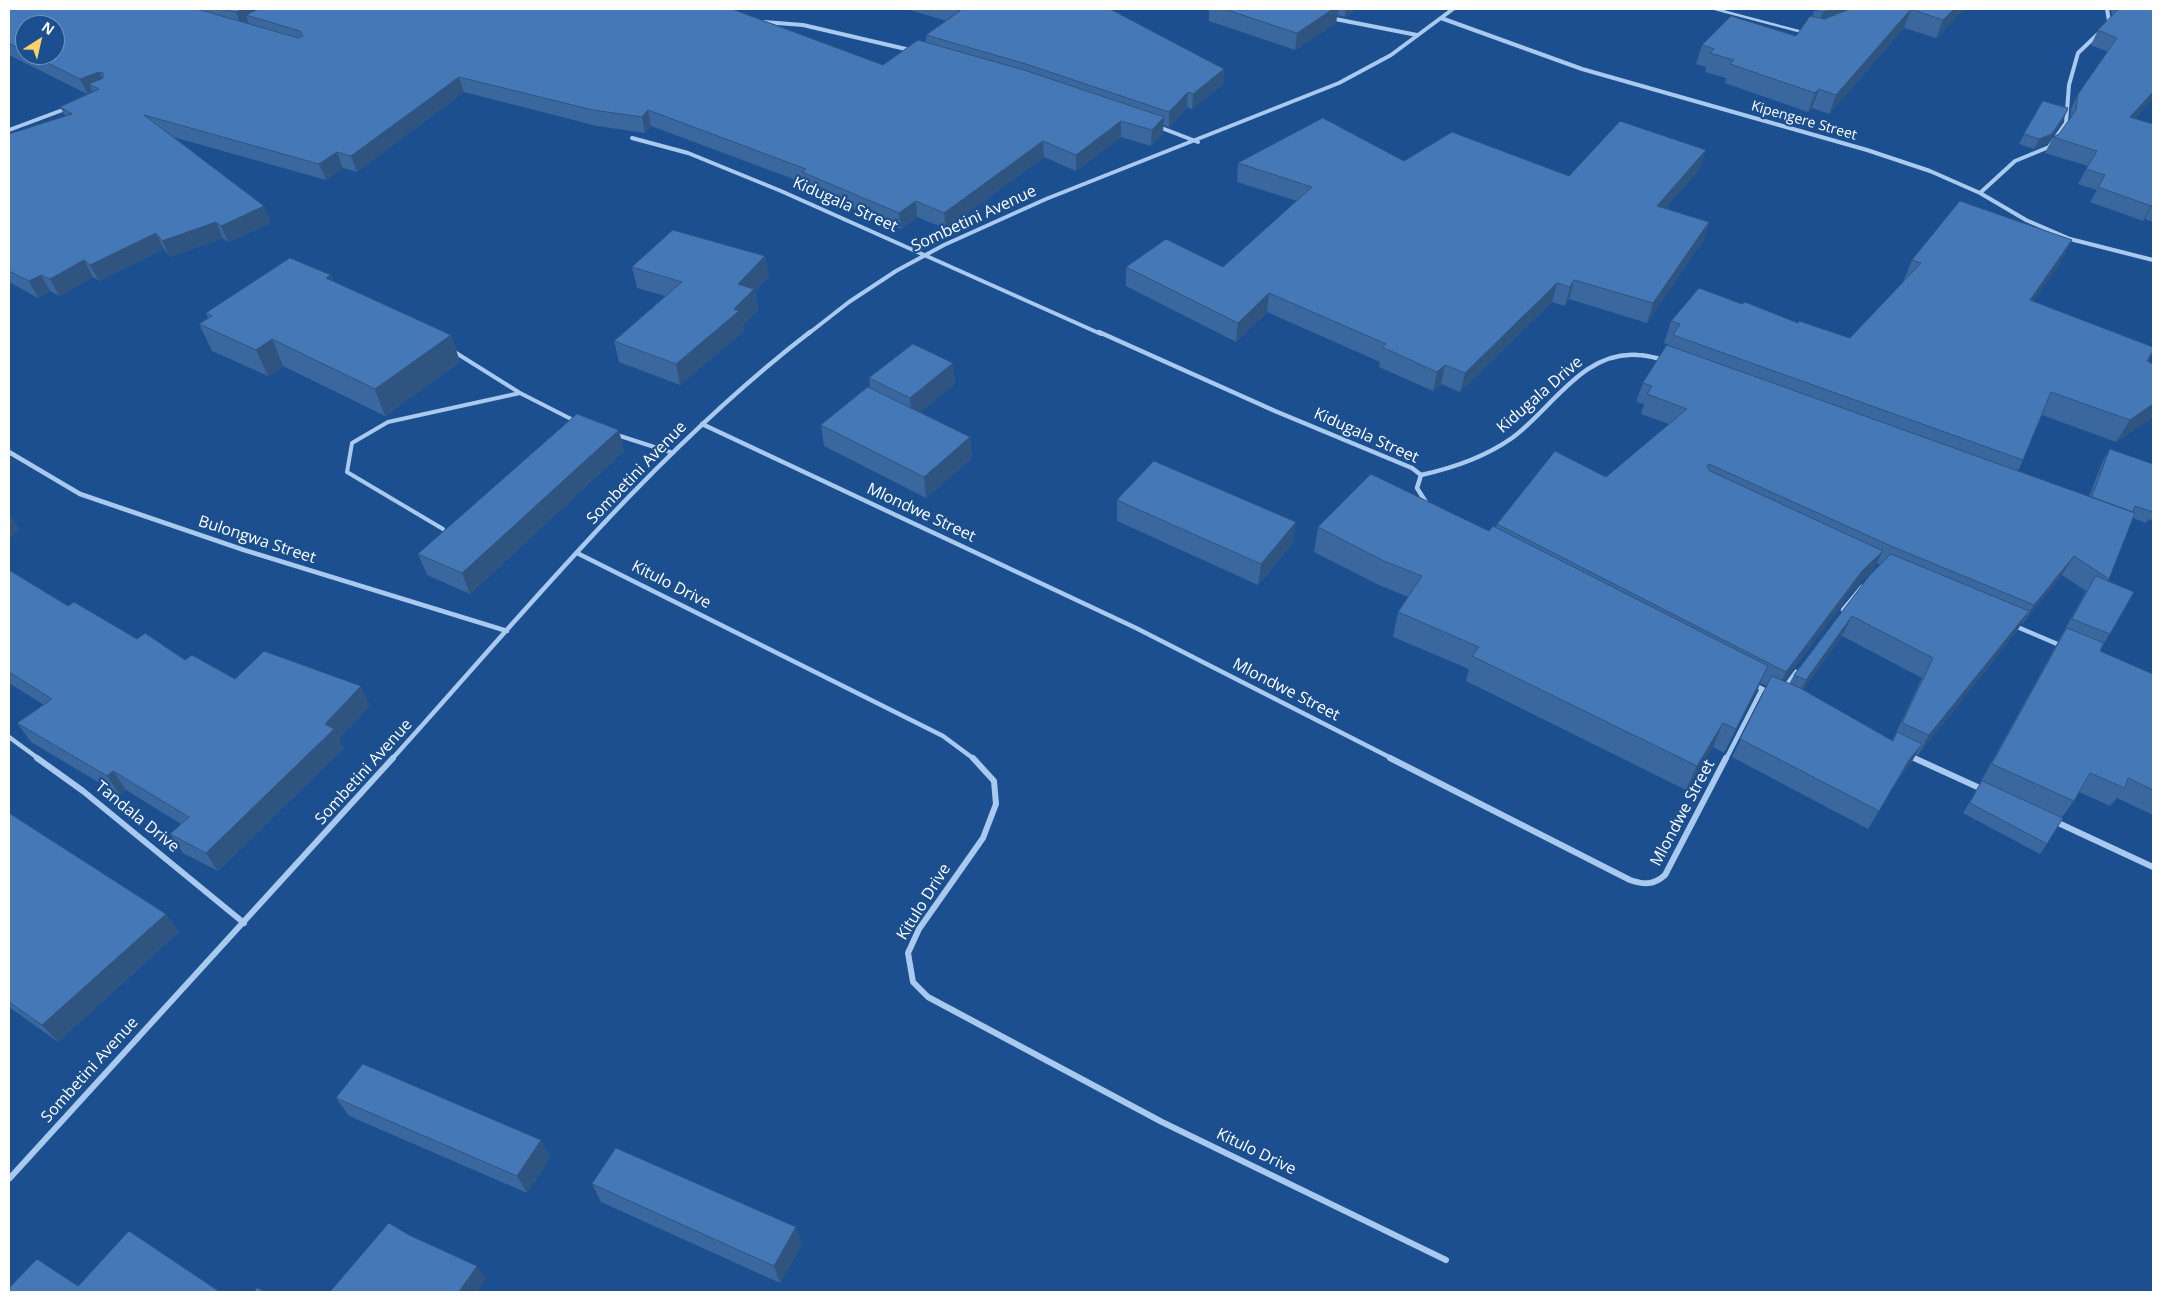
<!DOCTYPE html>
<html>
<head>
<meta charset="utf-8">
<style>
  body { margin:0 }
  #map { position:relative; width:2162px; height:1301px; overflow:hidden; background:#1b4f8f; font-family:"Open Sans",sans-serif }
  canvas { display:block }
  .frame { position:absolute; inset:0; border:10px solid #fff; pointer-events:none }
  .north { position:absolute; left:15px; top:15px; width:50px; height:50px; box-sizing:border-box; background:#1b4f8f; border:1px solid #7695bc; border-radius:50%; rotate:35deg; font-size:14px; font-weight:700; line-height:20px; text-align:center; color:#fff }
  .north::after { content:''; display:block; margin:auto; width:18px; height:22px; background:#ffd166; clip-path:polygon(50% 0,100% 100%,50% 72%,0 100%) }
</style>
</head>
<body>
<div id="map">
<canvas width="2162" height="1301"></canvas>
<div class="frame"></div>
<div class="north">N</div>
</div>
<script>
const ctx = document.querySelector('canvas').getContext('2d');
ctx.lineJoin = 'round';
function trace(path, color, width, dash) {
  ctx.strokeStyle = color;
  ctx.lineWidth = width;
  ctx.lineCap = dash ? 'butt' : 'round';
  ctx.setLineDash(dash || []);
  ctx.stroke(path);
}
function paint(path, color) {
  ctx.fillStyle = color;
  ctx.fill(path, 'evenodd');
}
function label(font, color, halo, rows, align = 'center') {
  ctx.font = font + ' "Open Sans",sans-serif';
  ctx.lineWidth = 4.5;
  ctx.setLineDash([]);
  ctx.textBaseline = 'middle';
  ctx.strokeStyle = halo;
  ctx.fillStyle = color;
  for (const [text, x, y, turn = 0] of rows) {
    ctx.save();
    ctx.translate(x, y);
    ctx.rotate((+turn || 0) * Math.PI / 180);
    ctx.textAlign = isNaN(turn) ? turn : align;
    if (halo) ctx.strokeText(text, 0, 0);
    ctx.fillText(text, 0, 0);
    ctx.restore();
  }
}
trace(new Path2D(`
  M1715 9 1802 32`), '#a9c9ee', 2.5);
trace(new Path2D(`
  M453 351 520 393 575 421
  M617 435 673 453
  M443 529 347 472 352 443 388 422 520 393`), '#a9c9ee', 4);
trace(new Path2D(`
  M2107 9 2109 21 2107 24
  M1330 18 1417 35
  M1441 18 1582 69 1867 150 1930 171 1980 193 2026 220 2070 239 2153 260
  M764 22 803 25 910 50
  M1159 127 1198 142
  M9 130 68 108
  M632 138 688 153 781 191 1101 334
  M1980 193 2015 161 2049 147 2066 123 2069 85 2078 53 2098 34
  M808 334 849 302 896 271 944 245 1046 199 1339 83 1391 55 1453 9`), '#a9c9ee', 4);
trace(new Path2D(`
  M1099 332 1275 411 1412 468 1421 475 1417 488 1427 504
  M702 424 1136 628 1393 759
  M9 452 80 494 244 550 507 631
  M1421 475C1453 468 1485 457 1512 438 1551 410 1583 350 1638 355 1647 355 1656 358 1664 360
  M577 553 943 736 974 759
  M1843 610 1862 587
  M2015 626 2062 646
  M1753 684 1770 693
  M1785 687 1796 672
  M9 737 39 759
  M1908 755 1916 759
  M392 759C525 612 652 454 810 332
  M1726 759 1762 689`), '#a9c9ee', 4.5);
trace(new Path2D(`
  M37 758 83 791 244 923
  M973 758 994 781 996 804 983 838 919 929 908 953 913 982 928 997 1162 1122 1446 1260
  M1390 758 1630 880C1644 885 1654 885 1665 875L1726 758
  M1914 758 1984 790
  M2054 821 2153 867
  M9 1179 393 758`), '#a9c9ee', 6);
paint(new Path2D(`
  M9 9H732L883 65 926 42V35L946 21 907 9H1110L1224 69 1223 84 1192 109 1187 107 1169 127 1163 125V133L1151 146 1121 137 1076 171 1044 157 946 229 917 217 901 229 805 188 804 183 651 126 645 133 597 126 464 92 357 172 343 168 326 180 173 137 264 206 271 223 228 242 223 238 170 257 164 249 99 281 93 277 59 296 50 291 38 298 9 282V134L65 116 60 107 87 94 11 56 9 57ZM25 25 55 55H25Z
  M1209 9H1357L1345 17 1337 15 1336 23 1295 50 1209 21Z
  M1815 9H1964L1936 38 1904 28 1829 114 1812 108 1808 112 1725 83 1726 78 1705 72 1706 67 1696 64 1702 45 1796 36 1812 16Z
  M2111 9H2153V99L2135 119 2153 124V222L2145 219 2143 221 2090 202 2097 190 2078 184 2088 166 2045 153 2053 137 2059 134 2070 120 2071 109 2078 94 2108 52 2091 45 2098 30 2112 16Z
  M2067 111 2062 122 2047 144 2034 149 2019 144 2024 134Z
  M1404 161 1569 176 1700 169 1665 208 1709 222 1703 241 1647 323 1569 299 1565 306 1552 302 1460 392 1441 384 1433 391 1379 367 1380 362 1267 312 1236 342 1126 286V267H1223L1297 201 1237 182 1238 163Z
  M765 256 769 277 755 291 758 310 742 326 743 332 680 385 619 362 614 341 665 296 637 288 632 267Z
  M1912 260 2061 262 2033 301 2153 352 2148 361 2153 417 2116 442 2042 415 2023 460 2018 471 2089 497 2103 460 2110 449 2153 464V521L2149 519 2146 523 2133 518 2108 581 2110 634 2104 643 2100 651 2153 674V815L2117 798 2110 806 2079 792 2074 801 2062 817 2047 844 2040 854 1963 813 1981 783H1980L2086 591 2062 575 2022 624H2021L2017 631 1918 755 1916 754 1911 763 1899 778 1868 829 1732 757 1767 686 1760 683 1724 753 1713 747 1686 790 1466 681 1469 669 1393 637 1398 612 1408 597 1379 585 1314 552 1318 527 1489 531 1496 527 1497 524 1606 477 1669 424 1641 414 1644 404 1636 402 1643 383 1669 345 1664 343 1671 321 1742 304 1798 323 1850 338 1903 282ZM1877 563 1880 565 1794 675 1789 684 1784 681 1853 590 1873 570ZM1842 636 1922 678 1892 741 1803 690Z
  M331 275 334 282 451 335 460 362 385 416 283 366 268 376 212 351 199 324 208 318 206 313Z
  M953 363 955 384 920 412 970 437 972 458 926 498 824 446 821 425 870 388 869 378Z
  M624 451 470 594 427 575 418 554Z
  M1117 500 1293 543 1258 585 1117 521Z
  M9 570 68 606 137 639 185 660 235 679 370 705 339 739 344 748 218 871 183 853 170 834 181 824 126 790 120 795 31 742 17 723 44 705 9 683Z
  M9 813 166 914 179 932 58 1042 9 1007Z
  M336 1098 541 1140 550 1158 527 1193 349 1116Z
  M592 1184 802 1244 780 1283 601 1202Z`), '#3a679d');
paint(new Path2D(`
  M243 9H278L246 15 249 24 242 28 236 12Z
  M1333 9H1338L1336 23 1295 50 1297 33Z
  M1346 9H1357L1345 17Z
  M1833 9H1863L1817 31 1823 12Z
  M1911 9 1904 28 1829 114 1836 95Z
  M1954 9H1964L1936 38 1943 20Z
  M1224 69 1223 84 1192 109 1193 94Z
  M99 72 107 88 99 89 89 84 93 93 88 95 80 79Z
  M459 77 464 92 357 172 351 156Z
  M1819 89 1812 108 1808 112 1815 93Z
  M1188 92 1187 107 1169 127V112Z
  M2153 92V99L2122 133 2130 117Z
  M648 110 651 126 645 133 642 117Z
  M2067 111 2062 122 2047 144 2034 149 2039 139Z
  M1164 117 1163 133 1151 146 1152 130Z
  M1121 121V137L1076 171V155Z
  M1043 141 1044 157 946 229 944 213Z
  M1706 150 1700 169 1651 225 1657 206Z
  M337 152 343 168 326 180 319 164Z
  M916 201 917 217 901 229 899 213Z
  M2153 204 2145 219 2143 221 2151 206Z
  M264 206 271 223 228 242 221 226Z
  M216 222 223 238 170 257 162 241Z
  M1709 222 1703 241 1647 323 1653 303Z
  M156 233 164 249 99 281 90 265Z
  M2072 240 2061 262 2019 322 2030 300Z
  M765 256 769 277 755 291 758 310 742 326 743 332 680 385 676 364 734 309 738 284Z
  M84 260 93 277 59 296 50 279Z
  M41 275 50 291 38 298 29 281Z
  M331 275 342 302 326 278Z
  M1574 280 1569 299 1565 306 1570 287Z
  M1557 283 1552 302 1460 392 1465 373Z
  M1269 293 1267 312 1236 342 1238 323Z
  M451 335 460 362 385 416 375 389Z
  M272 339 283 366 268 376 256 350Z
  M953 363 955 384 912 419 910 398Z
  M1445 365 1441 384 1433 391 1437 372Z
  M2153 404V417L2116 442 2130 420Z
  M619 430 624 451 470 594 462 573Z
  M970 437 972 458 926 498 924 477Z
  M9 513 20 530 9 538Z
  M1296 522 1293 543 1258 585 1261 564Z
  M1883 551 1873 570 1853 590 1777 691 1786 672 1862 571Z
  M2074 556 2062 575 2022 624 2034 605Z
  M2029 611 2017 631 1918 755 1929 735Z
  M1852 616 1842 636 1796 700 1806 680Z
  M1768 666 1757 691 1724 753 1736 729Z
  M361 686 370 705 339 739 344 748 218 871 206 853Z
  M1723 723 1713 747 1686 790 1697 766Z
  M1922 744 1911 763 1899 778 1909 760Z
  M113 771 126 790 120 795 107 776Z
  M166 914 179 932 58 1042 42 1025Z
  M541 1140 550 1158 527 1193 517 1176Z
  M796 1227 802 1244 780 1283 774 1266Z
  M477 1266 486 1279 477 1292H459Z`), '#305480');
const building = new Path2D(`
  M9 9H197L298 38 303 36 300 31 246 15 258 9H732L883 65 918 40 1024 70 1164 117 1152 130 1121 121 1076 155 1043 141 944 213 916 201 899 213 802 172 806 169 648 110 642 117 593 110 459 77 351 156 337 152 319 164 144 115 264 206 221 226 216 222 162 241 156 233 90 265 84 260 50 279 41 275 29 281 9 271V134L72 114 60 107 99 89 89 84 103 78V73L99 72 80 79 32 55H55V25H25V52L9 43Z
  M224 9H243L236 12Z
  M953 9H1110L1224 69 1193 94 1188 92 1169 112 1026 64 926 35 960 11Z
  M1225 9H1333L1297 33Z
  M1815 9H1833L1823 12 1814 10Z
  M1850 9H1954L1943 20 1911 9 1836 95 1819 89 1815 93 1730 64 1734 60 1710 53 1714 49 1702 45 1731 16 1796 36 1810 16 1824 19Z
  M2119 9H2153V92L2130 117 2153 124V204L2151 206 2098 187 2105 175 2086 169 2097 151 2053 137 2059 134 2076 110 2078 94 2117 38 2098 30Z
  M2043 101 2068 108 2067 111 2052 134 2039 139 2024 134Z
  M1323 118 1404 161 1452 132 1569 176 1620 121 1706 150 1657 206 1709 222 1653 303 1574 280 1570 287 1557 283 1465 373 1445 365 1437 372 1382 347 1386 344 1269 293 1238 323 1126 267 1166 239 1223 267 1312 187 1238 163Z
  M1960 201 2072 240 2030 300 2153 347V351L2147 361 2153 364V404L2130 420 2051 392 2023 460 1673 335 1680 324 1671 321 1699 288 1742 304 1745 302 1798 323 1799 321 1850 338 1921 263 1912 260Z
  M673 230 765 256 738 284 754 289 734 309 739 311 676 364 614 341 682 282 632 267Z
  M290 258 331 275 326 278 451 335 375 389 272 339 256 350 199 324 212 316 206 313Z
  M913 344 953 363 910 398 869 378Z
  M1667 345 2135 513 2109 579 2074 556 2034 605 1891 546 1709 464 1707 467 1710 471 1883 551 1862 571 1786 672 1497 524 1555 451 1606 477 1687 409 1647 394 1652 386 1643 383Z
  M868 387 970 437 924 477 821 425Z
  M577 414 619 430 462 573 418 554Z
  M2110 449 2153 464V512L2135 506 2133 512 2092 497Z
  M1154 461 1296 522 1261 564 1117 500Z
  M1371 474 1489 531 1493 526 1768 666 1736 729 1723 723 1697 766 1472 656 1479 647 1398 612 1422 576 1384 561 1318 527Z
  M1891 554 2029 611 1929 735 1902 723 1933 658 1852 616 1806 680 1794 675 1869 576Z
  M9 570 68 606 74 602 137 639 145 633 185 660 192 655 235 679 264 651 361 686 325 724 334 729 206 853 170 834 189 817 113 771 107 776 17 723 52 699 9 672Z
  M2096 576 2134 592 2110 634 2072 619Z
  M2067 628 2104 643 2100 651 2153 674V790L2128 778 2125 788 2090 773 2074 801 1992 764Z
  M1772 676 1800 688 1893 741 1897 732 1922 744 1909 760 1879 811 1740 739Z
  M1982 781 2063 818 2047 844 1970 803Z
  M9 813 166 914 42 1025 9 1002Z
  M363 1064 541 1140 517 1176 336 1098Z
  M616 1148 796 1227 774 1266 592 1184Z
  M389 1223 409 1235 477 1266 459 1292H330Z
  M129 1231 220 1292H9V1288L37 1259 78 1286Z
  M257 1288 265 1292H254Z`);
paint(building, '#4478b7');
trace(building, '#305480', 1);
label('14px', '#fff', '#1b4f8f', [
  ["Kipengere Street",1804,121,16]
]);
label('16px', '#fff', '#1b4f8f', [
  ["Kidugala Street",845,205,24],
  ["Sombetini Avenue",974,219,-25],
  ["Kidugala Drive",1540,395,-41],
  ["Kidugala Street",1366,436,24],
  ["Sombetini Avenue",637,473,-46],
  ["Mlondwe Street",921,513,25],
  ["Bulongwa Street",257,540,18],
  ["Kitulo Drive",671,585,27],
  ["Mlondwe Street",1286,690,27],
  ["Sombetini Avenue",364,772,-48],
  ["Mlondwe Street",1683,813,-62],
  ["Tandala Drive",137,817,39],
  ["Kitulo Drive",924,902,-58],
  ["Sombetini Avenue",90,1070,-48],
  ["Kitulo Drive",1256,1152,26]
]);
</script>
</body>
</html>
